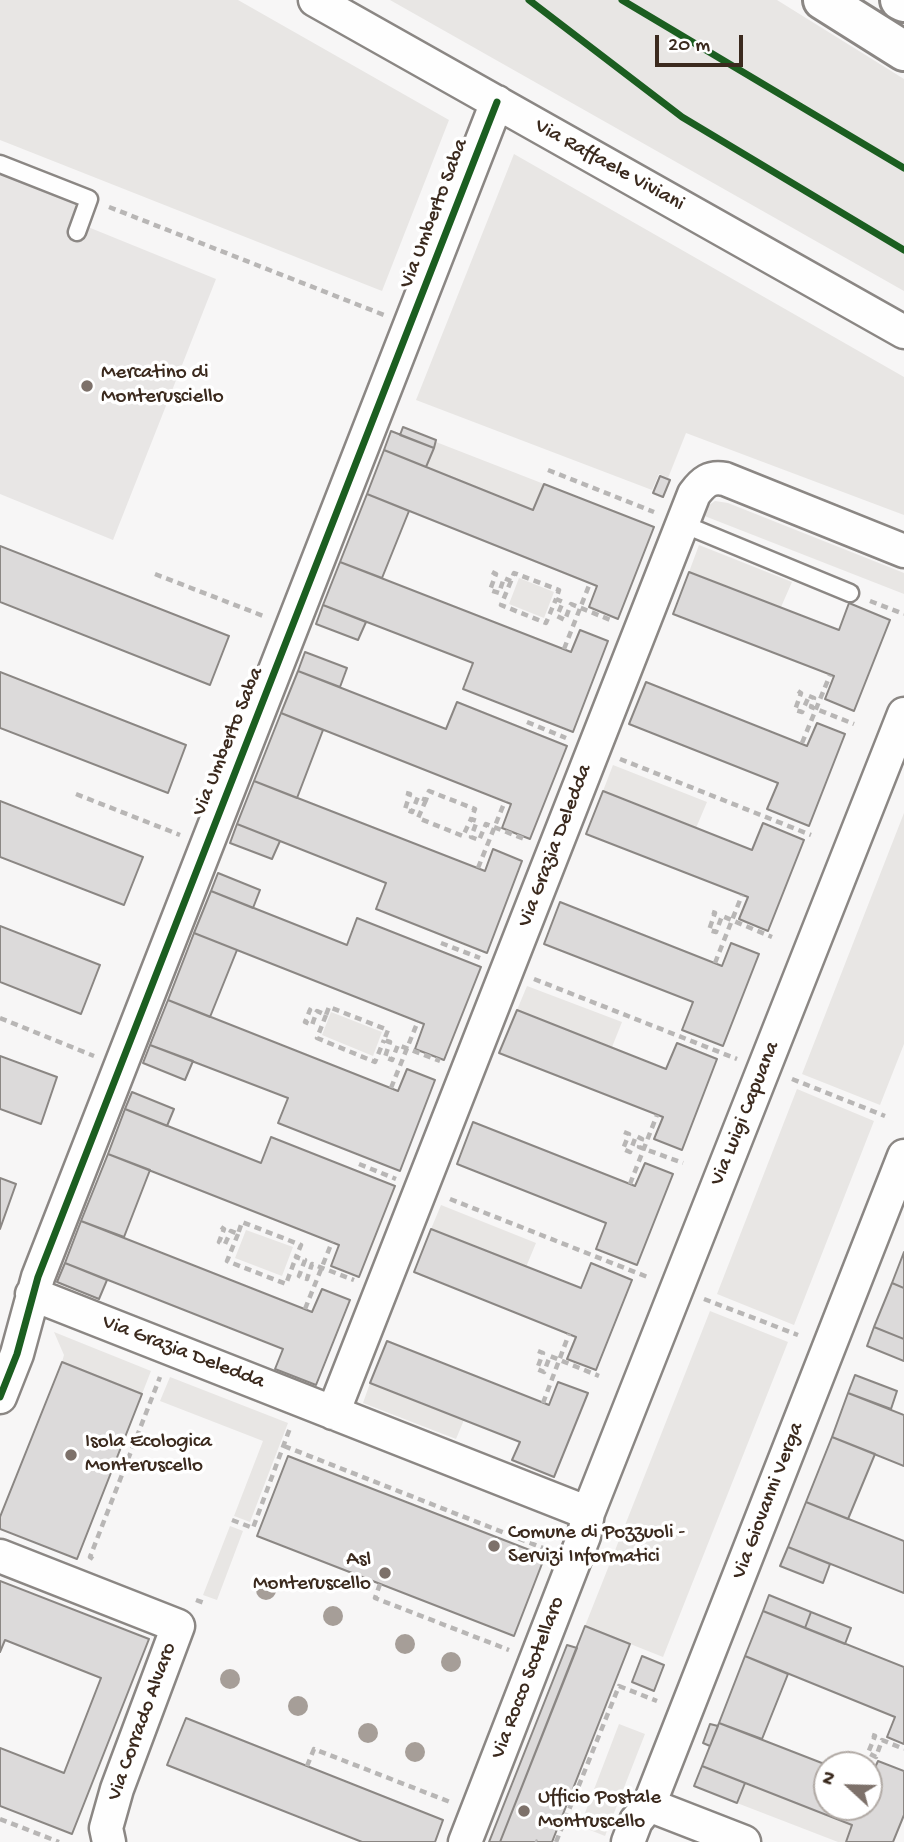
<!DOCTYPE html>
<html>
<head>
<meta charset="utf-8">
<style>
  body { margin:0 }
  #map { position:relative; width:904px; height:1842px; overflow:hidden; background:#f7f6f6; font-family:"Gochi Hand",sans-serif }
  canvas { display:block }
  .north { position:absolute; left:813px; top:1751px; width:70px; height:70px; box-sizing:border-box; background:#fff; border:2px solid #b1aaa5; border-radius:50%; rotate:292deg; font-size:19px; font-weight:700; line-height:28px; text-align:center; color:#3b2a1e }
  .north::after { content:''; display:block; margin:auto; width:24px; height:32px; background:#7d716a; clip-path:polygon(50% 0,100% 100%,50% 72%,0 100%) }
  .scale { position:absolute; left:655px; top:35px; width:88px; height:32px; box-sizing:border-box; border:4px solid #3b2a1e; border-top:0; padding-left:9px; font-size:21px; line-height:24px; white-space:nowrap; color:#3b2a1e; -webkit-text-stroke:5px #fff; paint-order:stroke }
</style>
</head>
<body>
<div id="map">
<canvas width="904" height="1842"></canvas>
<div class="north">N</div>
<div class="scale">20 m</div>
</div>
<script>
const ctx = document.querySelector('canvas').getContext('2d');
ctx.lineJoin = 'round';
function paint(path, color) {
  ctx.fillStyle = color;
  ctx.fill(path, 'evenodd');
}
function trace(path, color, width, dash) {
  ctx.strokeStyle = color;
  ctx.lineWidth = width;
  ctx.lineCap = dash ? 'butt' : 'round';
  ctx.setLineDash(dash || []);
  ctx.stroke(path);
}
function label(font, color, halo, rows, align = 'center') {
  ctx.font = font + ' "Gochi Hand",sans-serif';
  ctx.lineWidth = 7;
  ctx.setLineDash([]);
  ctx.textBaseline = 'middle';
  ctx.strokeStyle = halo;
  ctx.fillStyle = color;
  for (const [text, x, y, turn = 0] of rows) {
    ctx.save();
    ctx.translate(x, y);
    ctx.rotate((+turn || 0) * Math.PI / 180);
    ctx.textAlign = isNaN(turn) ? turn : align;
    if (halo) ctx.strokeText(text, 0, 0);
    ctx.fillText(text, 0, 0);
    ctx.restore();
  }
}
paint(new Path2D(`
  M0 154 99 193 88 227 216 279 113 540 0 494Z`), '#e8e6e5');
paint(new Path2D(`
  M0 0H238L449 120 382 291 0 140Z
  M390 0H777L904 79V291Z
  M514 154 904 377V515L686 433 668 478 659 474 652 490 416 400Z
  M436 442 544 484 533 510 426 467Z
  M715 501 728 503 904 573V594L702 515 706 507Z
  M699 545 792 582 781 607 689 572Z
  M519 578 554 592 544 618 509 604Z
  M613 765 707 802 696 828 603 791Z
  M904 813V1044L880 1105 802 1074Z
  M527 986 622 1022 612 1047 517 1010Z
  M331 1012 382 1032 373 1056 322 1035Z
  M797 1089 874 1121 794 1325 717 1294Z
  M441 1205 536 1243 526 1267 431 1229Z
  M246 1230 293 1247 282 1276 235 1258Z
  M710 1311 788 1342 663 1657 585 1626Z
  M54 1332 151 1371 142 1394 62 1362 64 1355Z
  M170 1377 288 1423 250 1522 234 1516 263 1441 160 1401Z
  M370 1383 464 1420 456 1439 363 1403Z
  M230 1526 243 1531 217 1600 203 1595Z
  M619 1724 645 1734 605 1836 580 1826Z
  M745 1783 852 1825 846 1842H838L737 1803Z`), '#e8e6e4');
const building = new Path2D(`
  M403 427 436 440 434 448 400 435Z
  M391 431 434 448 426 467 384 450Z
  M384 450 533 510 544 484 654 527 618 619 589 607 597 586 367 494Z
  M660 476 670 480 663 497 653 493Z
  M367 494 409 511 382 578 340 562Z
  M0 546 229 636 210 685 0 602Z
  M340 562 571 652 580 630 608 641 573 732 463 689 473 663 323 605Z
  M689 572 839 630 849 603 890 620 854 711 825 699 834 676 673 614Z
  M323 605 366 622 358 640 316 624Z
  M305 652 347 668 340 687 298 671Z
  M298 671 446 729 457 702 567 746 530 839 502 828 511 804 281 713Z
  M0 672 186 745 168 793 0 728Z
  M646 682 807 746 817 723 845 734 809 826 767 809 778 783 629 724Z
  M281 713 323 730 297 798 254 781Z
  M254 781 485 871 493 849 522 861 487 953 376 909 386 883 237 824Z
  M603 791 752 850 763 823 804 840 768 931 739 919 748 897 586 834Z
  M0 801 143 857 124 905 0 857Z
  M237 824 280 841 272 859 230 843Z
  M218 873 260 890 253 908 211 891Z
  M211 891 347 945 357 918 481 967 444 1060 415 1049 424 1024 194 933Z
  M560 902 722 966 731 943 759 954 723 1046 682 1030 693 1002 544 944Z
  M0 926 100 965 81 1014 0 982Z
  M194 933 237 950 210 1017 168 1000Z
  M168 1000 398 1091 407 1069 435 1080 400 1171 278 1123 288 1098 150 1045Z
  M517 1010 666 1069 677 1043 717 1059 682 1150 654 1139 663 1117 499 1053Z
  M150 1045 193 1061 185 1080 143 1063Z
  M0 1056 57 1077 41 1124 0 1109Z
  M132 1092 174 1109 167 1126 125 1109Z
  M125 1109 261 1163 271 1137 395 1186 359 1277 331 1266 339 1245 108 1154Z
  M473 1122 635 1186 645 1163 673 1174 637 1265 596 1249 606 1223 457 1164Z
  M108 1154 150 1170 124 1237 81 1221Z
  M0 1178 16 1184 0 1229Z
  M81 1221 312 1312 322 1289 350 1300 316 1385 275 1369 283 1349 65 1263Z
  M431 1229 581 1288 591 1263 632 1280 596 1370 567 1359 576 1337 414 1272Z
  M904 1252V1288L892 1283Z
  M65 1263 107 1280 99 1299 57 1282Z
  M892 1283 904 1288V1339L874 1327Z
  M874 1327 904 1339V1361L867 1346Z
  M387 1341 549 1405 558 1382 588 1393 554 1477 512 1460 520 1442 370 1383Z
  M62 1362 142 1394 77 1559 0 1529V1517Z
  M855 1375 897 1391 891 1409 848 1393Z
  M848 1393 904 1415V1466L832 1437Z
  M832 1437 875 1454 848 1519 806 1502Z
  M288 1456 545 1556 514 1636 257 1536Z
  M806 1502 904 1541V1593L788 1547Z
  M788 1547 830 1564 823 1583 780 1566Z
  M0 1581 149 1639 72 1834 0 1806V1748L64 1773 101 1678 5 1640 0 1652Z
  M769 1595 811 1612 805 1628 763 1611Z
  M763 1611 904 1667V1744L887 1737 895 1717 745 1656Z
  M811 1612 851 1628 845 1644 805 1628Z
  M585 1626 630 1644 552 1842H500Z
  M567 1645 577 1648 500 1842H489Z
  M642 1656 664 1665 654 1691 632 1682Z
  M745 1656 788 1674 762 1739 719 1723Z
  M186 1718 443 1820 435 1842H362L167 1765Z
  M719 1723 827 1765V1807H869V1781L878 1761 904 1771V1815L893 1842H846L852 1825 702 1766Z
  M710 1724 718 1726 710 1746 703 1743Z
  M702 1766 745 1783 737 1803 694 1786Z`);
paint(building, '#dcdada');
trace(building, '#8b8784', 2);
const lane = new Path2D(`
  M0 164 89 199 77 232
  M683 524 850 593`);
const street = new Path2D(`
  M315 0 904 332
  M32 1294 588 1513
  M0 1397 17 1354 38 1277 497 102
  M333 1413 694 494C703 482 710 476 725 479L904 551
  M0 1556 178 1626 117 1789 106 1828 109 1842
  M649 1805 744 1842
  M465 1842 584 1536 588 1513 904 714
  M628 1842 636 1821 649 1805 904 1156`);
const highway = new Path2D(`
  M823 0 904 51
  M900 0 904 2`);
trace(lane, '#8b8784', 21);
trace(street, '#8b8784', 37);
trace(highway, '#8b8784', 44);
trace(new Path2D(`
  M109 207 384 315
  M548 470 654 512
  M492 572 496 574 490 590 499 593 504 578 511 581 514 573 559 590 556 599 563 602 557 616 565 620 571 604 613 621
  M155 574 266 617
  M511 581 501 605 546 623 556 599
  M870 601 904 614
  M564 649 590 583
  M798 691 801 693 795 710 802 712 809 696
  M809 696 814 698 811 707 854 724
  M527 722 566 738
  M802 743 830 675
  M620 759 811 835
  M406 793 410 794 405 809 412 812 418 797 426 800 429 791 475 809 471 819 477 821 471 837 479 840 486 824 527 840
  M76 794 180 835
  M426 800 418 818 463 836 471 819
  M478 868 505 801
  M712 912 715 913 709 930 716 932 722 916 772 937
  M441 943 480 958
  M715 963 742 895
  M534 979 737 1059
  M308 1009 310 1010 305 1022 312 1025 317 1011 326 1015 329 1007 388 1030 384 1040 390 1042 385 1057 392 1060 398 1045 440 1061
  M326 1015 317 1038 375 1062 384 1040
  M0 1018 94 1056
  M792 1079 885 1116
  M391 1088 418 1021
  M624 1132 629 1134 623 1149 630 1152 636 1136 642 1139 639 1147 683 1163
  M359 1164 396 1179
  M630 1184 657 1115
  M450 1199 650 1278
  M221 1227 224 1229 219 1242 225 1244 231 1231 238 1234 242 1222 301 1245 296 1257 305 1260 299 1276 307 1279 312 1264 354 1280
  M238 1234 227 1261 286 1284 296 1257
  M704 1299 798 1335
  M305 1309 332 1242
  M538 1351 543 1353 537 1369 544 1372 550 1356 599 1376
  M543 1403 569 1334
  M284 1446 548 1550
  M232 1520 253 1528 290 1428
  M93 1559 90 1557 160 1377
  M380 1584 375 1598 509 1650
  M196 1600 207 1604
  M872 1735 875 1736 868 1753 876 1757 882 1740 904 1749
  M307 1766 314 1749 450 1802
  M0 1819 59 1842
  M535 1841 537 1842
  M556 1842 619 1686 657 1701`), '#b8b6b5', 4.5, [7, 5]);
trace(lane, '#fefefe', 16);
trace(street, '#fefefe', 32);
trace(highway, '#fefefe', 38);
trace(new Path2D(`
  M529 0 682 117 904 250
  M622 0 904 168
  M0 1397 17 1354 38 1277 497 102`), '#1b5e20', 7);
ctx.fillStyle = '#a69e98';
for (const [x, y] of [
  [266,1590],
  [333,1616],
  [405,1644],
  [451,1662],
  [230,1679],
  [298,1706],
  [368,1733],
  [415,1752]
]) {
  ctx.beginPath();
  ctx.arc(x, y, 10, 0, 2 * Math.PI);
  ctx.fill();
}
for (const [x, y, r, color] of [
  [87,386,7,"#7d716a"],
  [71,1455,7,"#7d716a"],
  [494,1546,7,"#7d716a"],
  [385,1573,7,"#7d716a"],
  [524,1811,7,"#7d716a"]
]) {
  const dot = new Path2D();
  dot.arc(x, y, r, 0, 2 * Math.PI);
  ctx.fillStyle = color;
  ctx.fill(dot);
  trace(dot, '#fff', 2.5);
}
label('21px', '#3b2a1e', '#fff', [
  ["Via Raffaele Viviani",609,166,29],
  ["Via Umberto Saba",435,214,-69],
  ["Via Umberto Saba",229,742,-68],
  ["Via Grazia Deledda",556,846,-69],
  ["Via Luigi Capuana",746,1114,-68],
  ["Via Grazia Deledda",183,1353,21],
  ["Via Giovanni Verga",769,1501,-69],
  ["Via Rocco Scotellaro",529,1678,-69],
  ["Via Corrado Alvaro",143,1722,-70]
]);
label('21px', '#3b2a1e', '#fff', [
  ["Mercatino di",101,374],
  ["Monterusciello",101,398],
  ["Isola Ecologica",85,1443],
  ["Monteruscello",85,1467],
  ["Comune di Pozzuoli -",508,1534],
  ["Servizi Informatici",508,1558],
  ["Asl",371,1561,"right"],
  ["Monteruscello",371,1585,"right"],
  ["Ufficio Postale",538,1799],
  ["Montruscello",538,1823]
], 'left');
</script>
</body>
</html>
